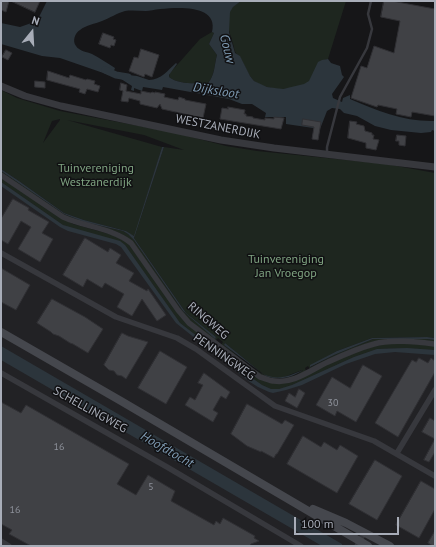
<!DOCTYPE html>
<html>
<head>
<meta charset="utf-8">
<style>
  body { margin:0 }
  #map { position:relative; width:436px; height:547px; overflow:hidden; background:#161618; font-family:"PT Sans",sans-serif }
  canvas { display:block }
  .frame { position:absolute; inset:0; border:2px solid #a8adb8; pointer-events:none }
  .north { position:absolute; left:12px; top:12px; width:40px; height:40px; -webkit-text-stroke:3px #111113; paint-order:stroke; rotate:18deg; font-size:11px; font-weight:700; line-height:16px; text-align:center; color:#a8adb8 }
  .north::after { content:''; display:block; margin:auto; width:14px; height:18px; background:#a8adb8; clip-path:polygon(50% 0,100% 100%,50% 72%,0 100%) }
  .scale { position:absolute; left:294px; top:517px; width:105px; height:18px; box-sizing:border-box; border:2px solid #a8adb8; border-top:0; padding-left:5px; font-size:12px; line-height:14px; white-space:nowrap; color:#a8adb8; -webkit-text-stroke:3px #111113; paint-order:stroke }
</style>
</head>
<body>
<div id="map">
<canvas width="436" height="547"></canvas>
<div class="frame"></div>
<div class="north">N</div>
<div class="scale">100 m</div>
</div>
<script>
const ctx = document.querySelector('canvas').getContext('2d');
ctx.lineJoin = 'round';
function paint(path, color) {
  ctx.fillStyle = color;
  ctx.fill(path, 'evenodd');
}
function trace(path, color, width, dash) {
  ctx.strokeStyle = color;
  ctx.lineWidth = width;
  ctx.lineCap = dash ? 'butt' : 'round';
  ctx.setLineDash(dash || []);
  ctx.stroke(path);
}
function label(font, color, halo, rows, align = 'center') {
  ctx.font = font + ' "PT Sans",sans-serif';
  ctx.lineWidth = 3;
  ctx.setLineDash([]);
  ctx.textBaseline = 'middle';
  ctx.strokeStyle = halo;
  ctx.fillStyle = color;
  for (const [text, x, y, turn = 0] of rows) {
    ctx.save();
    ctx.translate(x, y);
    ctx.rotate((+turn || 0) * Math.PI / 180);
    ctx.textAlign = isNaN(turn) ? turn : align;
    if (halo) ctx.strokeText(text, 0, 0);
    ctx.fillText(text, 0, 0);
    ctx.restore();
  }
}
paint(new Path2D(`
  M1 178 84 233 126 242 176 309 271 385 380 344 435 349V546H1Z`), '#222225');
paint(new Path2D(`
  M241 1H346L328 59C314 61 317 72 310 81 304 87 291 88 283 89 274 89 262 87 254 81 247 74 245 65 240 57 239 55 237 55 236 53 235 52 234 49 234 47 231 36 225 24 230 11 232 6 237 4 241 1Z
  M212 32 214 33 209 44 217 55C214 65 215 75 208 83 196 83 179 85 169 77L170 73 200 39Z
  M1 90 17 98 60 111 176 133 226 146 257 151 386 164 435 173V338L427 337 372 338 337 351 310 366 311 367 334 355 373 339H427L435 340V342C417 339 391 338 373 342 351 348 330 359 310 369L308 366 305 368 306 371C299 374 291 378 282 380 260 382 237 357 221 345L223 342 218 338 215 341 187 318 134 244 125 236 115 231 73 220 61 214 1 173V171L64 214 84 222 123 231 128 234 134 240 183 311 215 338 216 337 186 313 134 238 164 147 184 150 144 135 67 120 162 147 135 235 133 236 126 231 84 220 64 213 19 181 1 169V107L2 104 1 103ZM60 119V120L43 143 52 121ZM225 343 263 374C282 383 287 374 303 370 275 395 246 362 224 345Z
  M1 178 59 217 73 224 113 235 127 242 184 320 272 383 328 364 361 350 385 344H414L435 346V350L407 348 377 349 354 357 292 385 279 389H271L262 385 242 371 180 323 125 245 63 225 1 182Z`), '#1e261f');
paint(new Path2D(`
  M47 1H241L233 7 230 12 229 32 235 53 240 56 250 76 254 81 267 87 283 89 304 84 309 81 318 62 322 60 328 59 331 63 340 66 342 75 344 77 332 94 333 98 342 102 343 98 350 95V99C378 111 404 122 435 121V131L432 130 431 132 421 133 391 130 375 126 357 116 344 113 340 109 332 108 327 111 320 129 286 124V117H265L266 113 252 104H242L229 99 163 87 162 90 143 87 142 91 134 88V91L131 90 132 86 118 77 119 73C125 75 131 75 137 76 141 77 145 79 149 80 161 80 168 70 176 63L177 64 169 75V77C179 85 196 83 208 83 215 75 214 66 217 55L209 44 214 33 212 32C220 0 164 8 146 11 139 11 132 10 125 11 117 13 110 18 102 21 95 24 86 25 80 30 75 33 72 41 76 46 79 51 87 52 92 54 100 58 107 63 115 68L112 76 60 58 42 56 1 44V23L20 27 37 21Z
  M162 147H164L134 238 186 313 216 337 215 339 183 311 134 240 128 234 123 231 84 222 64 214 1 171V169L19 181 64 213 84 220 126 231 134 236Z
  M1 182 63 225 120 241 125 245 180 323 242 371 262 385 271 389H279L292 385 354 357 377 349 407 348 435 350V355L395 352 375 354 346 364 302 385 286 390 273 393 269 392 258 387 250 382 176 323 121 247 116 244 68 231 60 227 1 186Z
  M427 337 435 338V340L427 339H373L334 355 310 367V365L337 351 372 338Z
  M225 343 263 374C278 381 289 376 303 370 291 378 279 381 266 376L224 345Z
  M1 346 342 544V546H322L1 360Z`), '#2c353c');
trace(new Path2D(`
  M105 70 116 75 128 77`), '#2c353c', 7);
const building = new Path2D(`
  M1 1H9L6 12 1 10Z
  M11 1H40L35 12Z
  M384 1H392L435 9V116L412 112 411 117 396 114 397 109 378 105 377 107 351 98 361 66 367 68 374 46 394 53 400 21 381 17Z
  M103 33 114 37 113 39 116 40 114 46 111 45 110 48 99 44Z
  M141 49 159 55 152 77 145 74 144 77 129 71 134 57 138 58Z
  M6 50 12 53 8 60 2 57Z
  M48 71 69 78 70 75 86 80 87 79 95 81 94 84 100 86 98 92 87 89 85 94 79 92 80 89 47 80Z
  M35 81 45 82V88L35 87Z
  M121 83 127 85 126 91 141 94V91L151 93 152 92 155 93V92L165 94 164 97 178 100 179 97 185 99V100L206 104 203 118 162 109 160 104 157 108 140 104V101L129 98 128 102 121 101 123 91 120 90Z
  M228 107 245 110 244 114H246V116L253 117V118L265 120V118L274 119V117L284 118 281 129 220 119 222 108 228 109Z
  M303 119 321 122 318 140 312 139 314 127 302 125Z
  M350 121 357 122 356 124 364 126 365 131 372 133V135H374L373 139 379 140 376 150 366 148V143L348 138Z
  M397 135 406 136 405 146 399 145V141H396Z
  M13 199 29 208 28 210 49 222 42 233 53 239 40 262 18 249 31 227 21 221 8 244 1 240V219Z
  M85 238 108 252 110 248 121 255 116 263 134 273 129 281 147 291 148 289 166 315 157 321 142 299 132 316 117 307 124 294 105 283 102 288 87 279 83 287 63 275Z
  M1 268 30 285 16 310 1 302Z
  M52 299 85 317 103 329 88 353 73 344 70 343 59 336 53 334 51 332 37 323Z
  M122 333 128 336 148 342 126 379 122 376 117 375 114 371 109 370 104 365Z
  M160 351 187 367 166 404 138 388Z
  M419 358 428 363 431 358 435 361V372L398 437 375 423 412 360 416 362Z
  M363 365 382 376 356 422 337 411 335 416 316 405 332 377 350 388Z
  M204 373 230 392 226 399 221 396 213 410 218 413 213 422 185 405 190 397 195 400 203 385 198 383Z
  M299 389 305 393 297 408 285 401 289 393 295 397Z
  M1 402 21 413 26 405 129 464 117 484 136 495 148 475 175 491 171 501 214 525 216 521 220 524 223 518 255 536 254 538 259 541 251 544 249 546H31L9 534 12 530 1 524Z
  M247 404 282 424 285 420 294 425 277 454H276L274 458 261 451V452L247 446 231 434Z
  M430 418 435 421V439L422 432Z
  M303 436 321 447 324 442 337 450 340 445 358 456 337 493 287 464Z
  M435 439V452L429 462 424 460Z
  M375 460 402 476 377 520 349 504Z
  M421 481 435 489V509L419 538 396 525Z
  M435 531V546H433L428 543Z`);
paint(building, '#404145');
trace(building, '#303034', 1);
trace(new Path2D(`
  M327 154V147L340 97 367 48 372 29 368 14 371 1`), '#37383d', 2.5);
trace(new Path2D(`
  M1 175 63 217C85 227 112 228 131 243L178 310 189 323 260 377C264 378 270 381 274 381 294 384 312 369 328 362 343 355 359 348 374 344 391 339 417 342 435 344
  M1 253 116 317 177 338 196 349 275 406 374 441 435 476
  M1 373 167 467 301 546
  M397 453 435 390
  M1 541 9 546
  M357 546 364 533`), '#37383d', 5.5);
trace(new Path2D(`
  M1 86 25 96 61 106 221 140 274 148 435 167`), '#37383d', 7);
trace(new Path2D(`
  M1 332 121 401 368 546
  M313 509 346 523 390 546`), '#45474d', 8);
label('10px', '#8e929b', null, [
  ["30",333,403],
  ["16",59,447],
  ["5",151,487],
  ["16",15,510]
]);
label('12px', '#a8adb8', '#111113', [
  ["WESTZANERDIJK",218,127,11],
  ["RINGWEG",208,321,41],
  ["PENNINGWEG",224,357,35],
  ["SCHELLINGWEG",90,410,29]
]);
label('12px', '#7fa381', '#111113', [
  ["Tuinvereniging",96,169],
  ["Westzanerdijk",96,183],
  ["Tuinvereniging",286,260],
  ["Jan Vroegop",286,274]
]);
label('italic 13px', '#7f9bb3', '#111113', [
  ["Gouw",227,49,76],
  ["Dijksloot",216,91,9],
  ["Hoofdtocht",167,450,30]
]);
</script>
</body>
</html>
